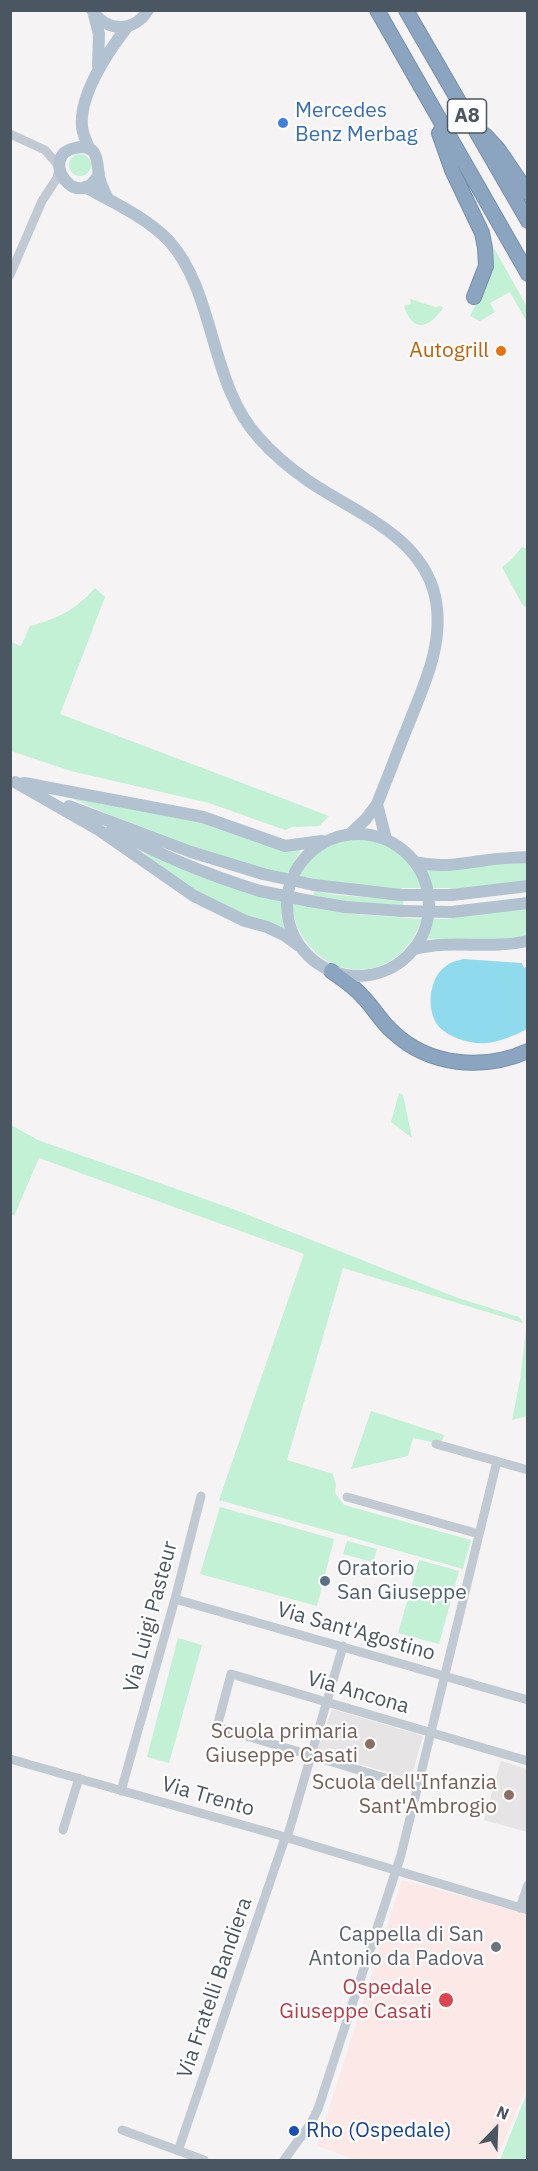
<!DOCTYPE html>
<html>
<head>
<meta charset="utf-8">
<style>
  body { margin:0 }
  #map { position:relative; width:538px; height:2171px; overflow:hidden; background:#f5f3f3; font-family:"IBM Plex Sans",sans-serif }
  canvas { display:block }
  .frame { position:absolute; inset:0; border:12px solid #4a5661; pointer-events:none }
  .north { position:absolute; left:466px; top:2099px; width:60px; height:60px; -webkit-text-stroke:4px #fff; paint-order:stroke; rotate:23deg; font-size:16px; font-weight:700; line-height:24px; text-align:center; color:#4a5661 }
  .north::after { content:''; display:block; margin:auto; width:21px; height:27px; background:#4a5661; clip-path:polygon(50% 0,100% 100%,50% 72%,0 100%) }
</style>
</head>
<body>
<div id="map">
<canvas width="538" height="2171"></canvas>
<div class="frame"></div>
<div class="north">N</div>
</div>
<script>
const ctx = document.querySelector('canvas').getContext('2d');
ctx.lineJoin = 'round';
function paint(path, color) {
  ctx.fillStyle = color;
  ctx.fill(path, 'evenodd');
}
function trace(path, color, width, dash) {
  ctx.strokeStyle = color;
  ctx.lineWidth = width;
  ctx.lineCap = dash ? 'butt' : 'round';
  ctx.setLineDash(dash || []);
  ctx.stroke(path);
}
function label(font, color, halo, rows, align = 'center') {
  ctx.font = font + ' "IBM Plex Sans",sans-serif';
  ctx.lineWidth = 4.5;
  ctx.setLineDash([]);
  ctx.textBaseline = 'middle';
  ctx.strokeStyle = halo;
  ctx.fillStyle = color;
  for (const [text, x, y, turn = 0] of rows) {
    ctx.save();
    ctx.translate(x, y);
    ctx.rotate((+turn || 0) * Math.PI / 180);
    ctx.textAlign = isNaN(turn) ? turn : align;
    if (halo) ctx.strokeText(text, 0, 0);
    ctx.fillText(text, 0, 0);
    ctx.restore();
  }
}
paint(new Path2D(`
  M332 1709 423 1736 411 1779 317 1752Z
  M501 1761 527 1769V1832L484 1820Z`), '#e6e4e5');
paint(new Path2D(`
  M402 1880 527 1914V2086L496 2160H357L317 2146Z`), '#fce8e6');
paint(new Path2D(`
  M69 165a11 11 0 1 1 22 0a11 11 0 1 1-22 0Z
  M494 248 527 307V322L510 292 490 303 495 312 480 321 470 316C481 294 493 273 494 248Z
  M410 299 435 307 441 306 443 308C429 328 413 334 404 306L411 304Z
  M522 547 527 549V608L522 604 502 567 512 559Z
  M95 588 105 597 60 714 329 816 319 826 293 827 285 830 209 803 71 771 11 751V642L21 646 30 626C58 619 76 609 95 588Z
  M71 798 194 819 282 851 301 850 287 874 234 863 137 827Z
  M349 839C384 838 412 854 423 888H402L401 890 327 884 298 876C309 855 327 844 349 839Z
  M148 854C192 873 234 889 281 900V916L285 929 284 930 244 916 210 901 145 857Z
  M527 861V883L451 890 450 888H432L426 869Z
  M314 891 337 895 404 900 403 907 359 904 313 898Z
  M292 903 354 914 422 919C416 934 409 948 396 957 351 990 295 954 292 903Z
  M527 909V936C493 942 460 938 426 939L433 919H451L452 917Z
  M399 1093 403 1095 412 1138 391 1122Z
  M11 1125 38 1140 233 1209 458 1298 519 1317 523 1323 343 1268 287 1460 333 1474 336 1485 335 1493 344 1505 471 1540 463 1569 219 1500 304 1254 39 1158 14 1216 11 1214Z
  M526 1330 527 1416 512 1420 520 1380Z
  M371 1411 444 1435 441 1444 413 1438 408 1456 351 1469Z
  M220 1507 334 1539 317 1606 200 1574Z
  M347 1541 377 1549 373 1562 343 1554Z
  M419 1560 459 1571 439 1644 398 1633Z
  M178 1638 202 1645 169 1763 147 1757Z
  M527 2093V2160H500Z`), '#c3f1d5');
paint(new Path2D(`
  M463 959 522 963 524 968 527 967V1029C515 1035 502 1041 488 1043 472 1045 443 1037 435 1021 427 1004 430 977 446 966 450 962 457 961 463 959Z`), '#90daee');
const highway = new Path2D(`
  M377 10 528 274
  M406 10 528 221
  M439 133 452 170 482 233 485 248 486 266 474 297
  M485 135 498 149 528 193
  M331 971C342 979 354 986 363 997 374 1008 381 1022 393 1032 429 1066 483 1071 528 1051`);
trace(highway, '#7690ad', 16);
trace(new Path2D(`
  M10 134 45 150 59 166
  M10 275 42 201 57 178 59 168
  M436 1444 528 1470
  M347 1497 479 1534
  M175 1599 528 1700
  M10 1759 278 1835 528 1910
  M418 1788 217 1727 231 1674 528 1761
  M121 1791 175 1599 201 1496
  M63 1830 79 1778
  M287 1838 343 1646
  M520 1908 528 1885
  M122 2130 204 2160
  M178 2151 285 1838
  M284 2160 311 2123 318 2109 401 1855 497 1461`), '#c1cad2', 9);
trace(new Path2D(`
  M92 10C106 32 134 33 148 10
  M94 15 99 34 98 66
  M89 149C87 142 83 135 82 127 79 94 108 52 127 27
  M99 174C77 215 37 156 75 148 99 142 97 163 99 177 101 185 104 191 108 199
  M85 187C113 202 147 218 169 241 216 293 209 384 259 438 273 454 290 468 307 480 353 512 421 535 435 596 445 641 425 683 409 723 398 750 388 777 377 804L366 819 350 834
  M15 782 99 830 194 896 245 921 267 927 284 935 299 946
  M24 783 203 817 285 846 322 841
  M377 804 386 839
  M69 806 191 852 263 874
  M112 829C159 855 208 875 260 891
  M287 905a71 71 0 1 1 142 0a71 71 0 1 1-142 0Z
  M416 862C439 868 457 864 481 861 496 858 512 858 528 857
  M314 885 401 895
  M452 895 528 886
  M310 901 345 907 402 911
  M452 912 528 903
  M415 949C453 939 488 950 528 941`), '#b3c2d1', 12);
trace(highway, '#8ba5c1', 14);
trace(new Path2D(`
  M263 874 314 885
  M260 891 310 901
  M401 895H452
  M402 911 452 912`), '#b3c2d1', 12);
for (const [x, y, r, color] of [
  [283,123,6,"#3f7fe0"],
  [501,351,6,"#e8710a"],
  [325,1581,6,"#5c6f8a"],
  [370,1744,6,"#8d6e63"],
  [509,1795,6,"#8d6e63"],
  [496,1947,6,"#6b7280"],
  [446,2000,8,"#e0444e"],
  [294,2131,6,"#1a4fb4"]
]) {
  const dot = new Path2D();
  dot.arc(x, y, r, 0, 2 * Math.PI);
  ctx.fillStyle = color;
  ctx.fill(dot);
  trace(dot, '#fff', 2);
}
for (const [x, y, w] of [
  [467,116,39]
]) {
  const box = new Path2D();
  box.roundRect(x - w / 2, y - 17, w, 34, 4.5);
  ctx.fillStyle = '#fff';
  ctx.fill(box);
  trace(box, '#4a5661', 1.5);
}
label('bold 20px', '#4a5661', null, [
  ["A8",467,116]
]);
label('21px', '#366cbe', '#fff', [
  ["Mercedes",295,111],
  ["Benz Merbag",295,135]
], 'left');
label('21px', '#c56008', '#fff', [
  ["Autogrill",489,351]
], 'right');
label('21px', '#4e5e75', '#fff', [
  ["Oratorio",337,1569],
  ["San Giuseppe",337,1593]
], 'left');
label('21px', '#4a5661', '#fff', [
  ["Via Luigi Pasteur",151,1617,-75],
  ["Via Sant'Agostino",356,1632,16],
  ["Via Ancona",358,1693,16],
  ["Via Trento",208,1797,16],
  ["Via Fratelli Bandiera",215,1988,-71]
]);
label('21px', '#785e54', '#fff', [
  ["Scuola primaria",358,1732],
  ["Giuseppe Casati",358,1756],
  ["Scuola dell'Infanzia",497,1783],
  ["Sant'Ambrogio",497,1807]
], 'right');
label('21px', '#5b616d', '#fff', [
  ["Cappella di San",484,1935],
  ["Antonio da Padova",484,1959]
], 'right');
label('21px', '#be3a42', '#fff', [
  ["Ospedale",432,1988],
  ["Giuseppe Casati",432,2012]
], 'right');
label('21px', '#164399', '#fff', [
  ["Rho (Ospedale)",306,2131]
], 'left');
</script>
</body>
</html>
